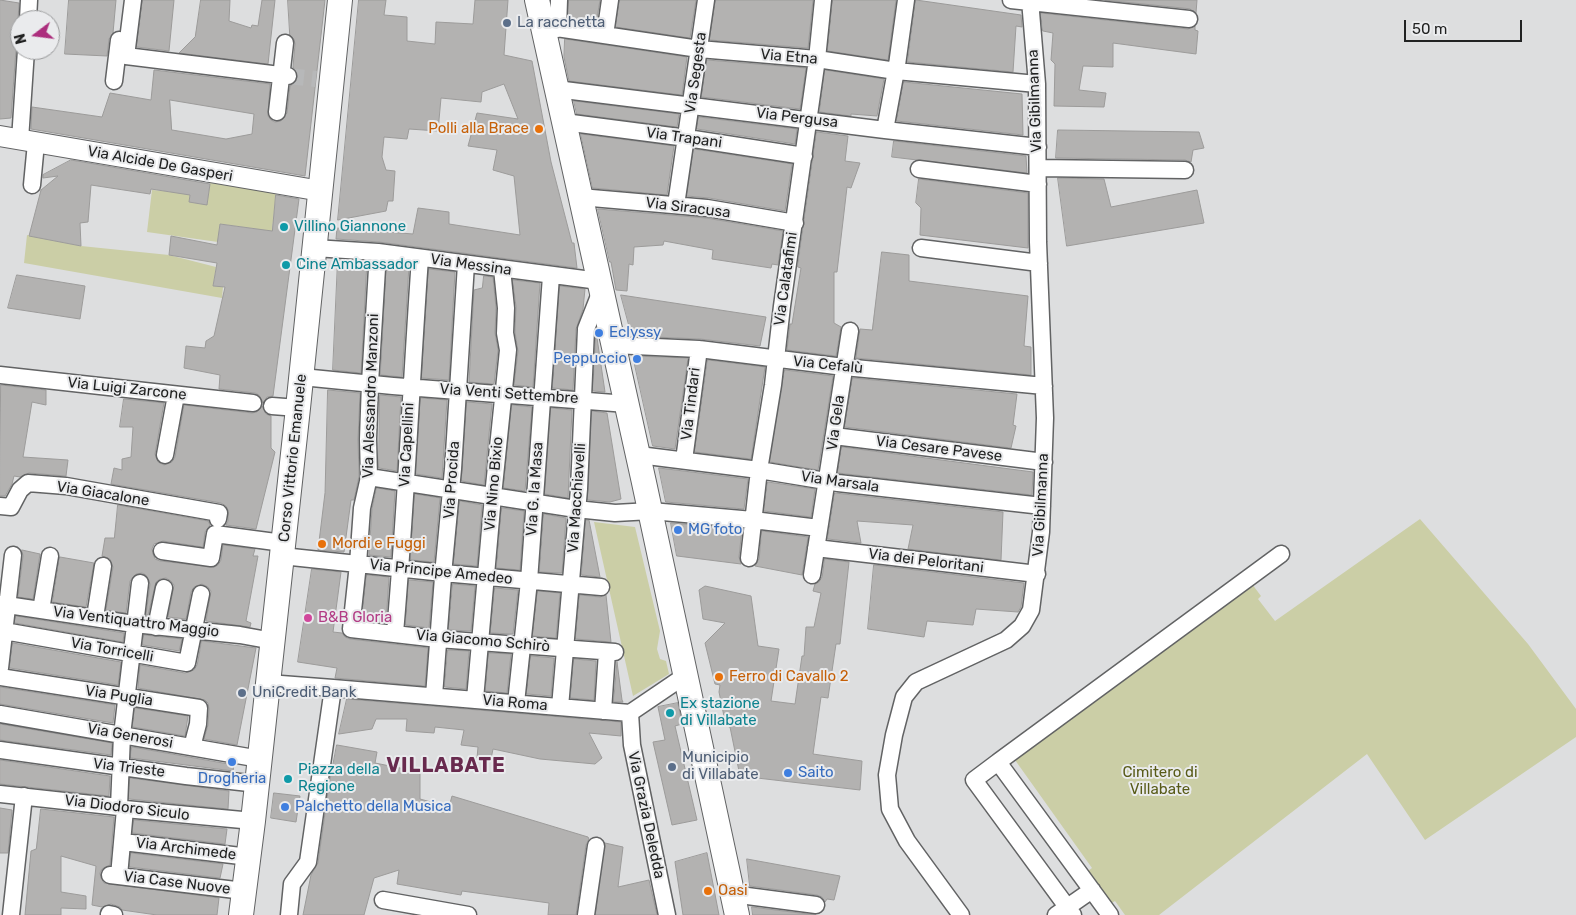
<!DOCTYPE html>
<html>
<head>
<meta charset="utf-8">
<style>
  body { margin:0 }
  #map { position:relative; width:1576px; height:915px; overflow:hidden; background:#dddedf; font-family:Rubik,sans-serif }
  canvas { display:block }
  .north { position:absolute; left:10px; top:10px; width:50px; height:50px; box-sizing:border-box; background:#eaebed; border:1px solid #9a9b9c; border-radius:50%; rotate:255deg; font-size:14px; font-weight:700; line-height:20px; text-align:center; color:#212222 }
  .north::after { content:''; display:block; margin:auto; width:18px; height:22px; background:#ac2e7d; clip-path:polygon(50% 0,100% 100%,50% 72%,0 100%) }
  .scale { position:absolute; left:1404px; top:20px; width:118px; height:22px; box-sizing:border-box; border:2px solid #212222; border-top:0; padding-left:6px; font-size:15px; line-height:18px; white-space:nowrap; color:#212222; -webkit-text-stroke:4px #eaebed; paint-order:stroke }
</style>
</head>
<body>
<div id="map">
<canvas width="1576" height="915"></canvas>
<div class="north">N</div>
<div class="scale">50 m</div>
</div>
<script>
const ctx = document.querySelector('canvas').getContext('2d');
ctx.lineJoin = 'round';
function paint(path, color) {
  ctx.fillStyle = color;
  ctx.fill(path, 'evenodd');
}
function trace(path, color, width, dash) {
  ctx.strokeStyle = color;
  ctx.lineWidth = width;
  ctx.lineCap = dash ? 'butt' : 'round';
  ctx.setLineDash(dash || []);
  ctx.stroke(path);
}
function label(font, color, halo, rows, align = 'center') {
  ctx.font = font + ' Rubik,sans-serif';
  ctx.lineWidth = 4;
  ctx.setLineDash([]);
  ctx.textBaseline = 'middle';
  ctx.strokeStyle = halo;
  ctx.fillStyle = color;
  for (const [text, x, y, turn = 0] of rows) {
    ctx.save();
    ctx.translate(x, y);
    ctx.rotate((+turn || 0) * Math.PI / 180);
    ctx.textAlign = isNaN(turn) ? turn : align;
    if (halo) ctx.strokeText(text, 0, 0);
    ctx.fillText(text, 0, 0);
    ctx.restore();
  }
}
paint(new Path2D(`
  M210 183 276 193 270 249 257 229 220 224 218 242 147 232 152 190 190 193 189 202 207 204Z
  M27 235 81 246 169 255 216 267 213 286 223 287 222 298 24 263Z
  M1420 519 1528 644 1576 709V737L1425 840 1367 754 1159 915H1125L1115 901 1108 905 1085 873 1092 868 1015 760 1252 584 1261 596 1258 599 1275 621Z
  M594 522 635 527 660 631 657 649 660 659 666 661 669 674 633 696Z`), '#cbcea6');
const building = new Path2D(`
  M0 0 19 3 18 20 20 25 16 49 11 118 0 119Z
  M69 0H116L113 33 109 39 107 56 65 54Z
  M143 0H174L169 51 137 47Z
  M201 0H230L229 21 251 28 252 25 258 26 262 0H275L268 64 179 53 195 37Z
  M288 0H325L305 176 31 129 32 107 102 117 110 93 151 100 154 70 270 84 268 116 271 120 275 122 281 121 287 113 290 86 296 82 298 77 297 72 293 67 295 44 294 39 290 35ZM170 100 254 114 252 134 226 139 172 130Z
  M359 0H386L384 15 407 17V41L435 44 436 22 473 24 475 0H508L504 55 532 61 551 162 572 243H574L577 268 379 242 336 239 337 228 413 234 418 208 449 212V224L520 235 514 176 493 170 497 150 468 146 477 113 518 119 504 84 482 92 481 102 441 98 438 131 409 129 407 139 384 137 382 157 386 170 395 171 393 201H388L386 211 338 220Z
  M569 0H600L596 24 568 20Z
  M620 0H696L690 38 616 27Z
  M716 0H813L808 48 710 40Z
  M833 0H896L888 60 828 51Z
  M916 0 1021 15 1022 27 1016 26 1013 72 908 62Z
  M1105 0H1197L1196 13 1190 9Z
  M1041 13 1188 29 1195 26V30L1198 31 1196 54 1113 43V67L1083 66 1079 90 1106 93 1104 107 1054 106 1055 64 1051 60 1053 33 1043 31Z
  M565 39 687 57 682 95 569 81 564 57Z
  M707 60 806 68 800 109 702 97Z
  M825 70 884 79 877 116 851 114V116L820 112Z
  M904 82 1022 94 1023 135 897 121Z
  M574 101 679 114 677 127 577 114Z
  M699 117 797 129 795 144 697 129Z
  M1058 130 1199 132 1204 148 1193 150 1191 162 1185 160 1056 158Z
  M817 132 848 136 845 161 860 163 851 188 847 187 837 272H834V323L841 327 836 356 787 350 790 324H792L801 268 798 267Z
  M581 134 674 146 667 195 593 188Z
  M894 141 1026 156 1027 173 892 157Z
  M694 149 792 164 785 211 709 198 687 196Z
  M71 160 210 184 207 205 189 202 190 195 151 189 150 194 91 185 88 222 80 223 81 246 29 236 41 190 58 176 43 178V175Z
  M1058 178 1104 179 1111 207 1197 190 1204 223 1067 246Z
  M919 179 1028 193V248L920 235 921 208 916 203Z
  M276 195 299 199 273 396 267 397 263 403 259 395 255 393 219 389 220 375 184 368 186 346 205 348 206 341 214 336 225 287 213 286 217 263 169 255 171 236 217 245 220 224 272 231Z
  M598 209 706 218 783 231 778 265 772 264 771 268 712 259 713 250 664 241 663 245 634 247 633 265 629 264 627 291 616 290 611 262H610Z
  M882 252 909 255V281L1028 296 1024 346 1031 347V375L856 358 860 329 872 330Z
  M338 260 367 261 361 373 333 370Z
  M387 263 409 266 402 377 381 375Z
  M429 269 455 272 449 380 422 378Z
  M17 275 85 286 80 319 8 308Z
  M484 276 493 277 496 308 495 333 498 350 494 384 469 382 474 290 482 288Z
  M513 280 540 283 533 387 514 385 518 351 515 332 516 307Z
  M560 286 585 289 583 309 576 329 573 390 553 388Z
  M621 295 766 317 760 346 700 339 632 336Z
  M596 331 605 392 593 391Z
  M633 356 688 358 675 449 653 446Z
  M708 360 765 367 751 459 695 452Z
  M785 370 833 376 818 470 770 462Z
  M853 378 1017 394 1013 425 1016 426 1011 448 845 427Z
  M1 385 46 390V405L32 402 23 457 68 460 66 476 29 473 20 477 14 476 12 484 5 496H0Z
  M328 390 360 393 358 439 359 476 354 500H351L344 552 318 550 325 493Z
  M380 395 401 397 397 471 379 468Z
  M421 398 447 400 442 478 416 474Z
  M124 399 164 403 155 454 158 462 164 465 172 462 175 457 184 405 252 413 257 412 262 406 266 414 271 416V448L275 452 256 529 226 525 228 521V510L226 506 221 503 111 484 114 468 122 470V459L131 457 133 427H120Z
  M467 402 492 404 484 485 462 481Z
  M512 405 532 407 525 491 504 488Z
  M551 408 572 410 568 498 545 494Z
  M592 411 607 413 621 499 610 502 588 500Z
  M842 447 1033 472 1032 495 838 473Z
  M659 468 748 479 744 509 666 502Z
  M768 482 815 489 811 517 764 511Z
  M377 488 395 491 391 557 369 555 372 509Z
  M835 493 1003 512 1001 560 908 549 913 525 857 521 861 543 828 539Z
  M415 494 440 498 434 562 411 560Z
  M460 501 482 505 477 566 454 564Z
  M118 505 208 521 210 525 205 532 203 547 163 541 154 544 152 549 153 554 155 559 160 561 214 567 218 565 221 560 223 545 255 549 253 556H258L246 621 251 623 250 627 206 621 211 591 208 587 202 584 194 587 191 592 186 619 168 617 174 585 171 581 166 578 160 579 156 582 148 615H146L150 584 146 575 142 573 136 574 130 581 126 613 106 610 113 567 110 559 102 556 105 538H114Z
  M502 508 524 511 520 570 497 568Z
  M544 514 566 518 562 573 540 572Z
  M586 520H589L600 577 582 575Z
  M671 523 742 529 739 557 741 564 677 556Z
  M762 531 808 537 802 575 755 566 759 559Z
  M22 550 40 554 33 599 18 597 23 556Z
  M60 557 94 563 86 607 53 602Z
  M825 559 849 562 840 644H836L828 698 821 697 813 754 862 761 860 790 740 776 730 727 726 726 719 692 720 685 715 684 705 643 725 623 703 619 699 590 705 586 751 596 758 646 779 649 771 701 795 704 802 656H804L806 627H814L821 593 813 591 815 584 819 582 822 577Z
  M874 565 1024 583 1021 607 1018 612 976 609 973 625 927 621 924 637 868 629Z
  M312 569 341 572 333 632 342 633 345 637 350 639 428 648 425 686 335 678 337 668 298 662Z
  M367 575 389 577 386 623 362 620Z
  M409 580 433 582 429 628 406 625Z
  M453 584 475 586 471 631 449 630Z
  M495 588 518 590 513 634 491 633Z
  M538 591 560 593 556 638 533 636Z
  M580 595 600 597 606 595 611 642 576 639Z
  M16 616 124 633 123 642 15 623Z
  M144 635 182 639 179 651 143 645Z
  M202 641 256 648 237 745 204 739 208 725 209 709 208 703 205 700 138 688 140 665 185 673 194 670 197 665Z
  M13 643 121 662 118 685 10 668Z
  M448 650 469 651 466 689 445 687Z
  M489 653 511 654 507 693 486 691Z
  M531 656 554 658 551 696 527 694Z
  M574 659 596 661 594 700 571 698Z
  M617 662 622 700 623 702H614Z
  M0 687 115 705 113 723 0 704Z
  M347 699 621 722V736L589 733 602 758 595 764 540 759 493 749 491 759 477 758 478 747 461 745 464 730 435 727 434 733 406 731 407 719H376L372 729 339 734Z
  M678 703 682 724 675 726 697 820 672 825 653 742 665 740 658 707Z
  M135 708 188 716 185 736 133 727Z
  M0 724 112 743 111 755 0 740Z
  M337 745 377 752 375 763 420 772V799L449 807 452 796 588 837 589 839 586 845 576 915H548L549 903 462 891 461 895 397 884 399 870 374 878 364 915H303L311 875 318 863 329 785Z
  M132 747 234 765 233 771 131 758Z
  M0 760 110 776 109 796 0 784Z
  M130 778 229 791 228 809 129 799Z
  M274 793 300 796 296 822 271 818Z
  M0 808 12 810 8 853H0Z
  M41 809 114 817 110 865 102 869 100 873 101 878 104 883 219 898 217 915H157L122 910 120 907 111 904 102 907 92 905 96 866 61 856V892L86 896V909L61 908V915H25L31 851 36 849Z
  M134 820 227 829 225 844 133 833Z
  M605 843 623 847 618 887 649 880 657 915H596Z
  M131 853 223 864 220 878 130 867Z
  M707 853 719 915H683L675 862Z
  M747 859 840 876 834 900 827 899 825 902 822 897 817 895 750 886Z
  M752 907 815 915H816H753Z`);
paint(building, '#b3b2b1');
trace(building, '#9c9b9a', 1);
trace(new Path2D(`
  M288 76 316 79`), '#b7b8b9', 16, [16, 8]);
const minor = new Path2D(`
  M133 0 126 56 288 76
  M1011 0 1189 19
  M28 20 29 0
  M543 26 699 49 817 59 896 71 1037 84
  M558 29 559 0
  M605 35 610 0
  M114 81 119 40
  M556 89 885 130 1038 147
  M277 112 285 43
  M564 122 687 138 804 156
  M885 130 897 65 906 0
  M20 140 26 50
  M1038 168 1185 170
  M919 169 1038 184
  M32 185 36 143
  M580 197 707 208 795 223
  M676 205 706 0
  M314 248 378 252 599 281
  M921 248 1039 263
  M378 252 370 383 368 439 369 477 362 508 358 564 351 629 438 639 615 652
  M613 345 699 349 844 367 1044 386
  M0 375 253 403
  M302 377 393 386 627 404
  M272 406 298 408
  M834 436 1044 462
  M165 455 176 395
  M639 455 759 470 838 483 1042 506
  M684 460 699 349
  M369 477 576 509 615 513 651 511 753 520 819 528
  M0 506 11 507 20 490 28 483 66 486 219 513 218 519
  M816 548 1037 574
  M162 551 211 558 215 534 283 543
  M282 556 443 573 601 587
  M749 558 759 470 773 385 782 306 817 59 823 0
  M812 575 850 331
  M0 604 134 624 240 635 273 641
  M41 610 50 556
  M95 617 103 566
  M156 627 164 588
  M4 631 187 663 201 594
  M395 633C406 508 411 383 420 258
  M0 668 13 555
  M0 677 199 708 198 724 192 747
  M268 683 333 688 308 862 292 884 289 915
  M333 688 630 713 686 675
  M434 696 444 564 453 469 466 264
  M475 699 493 496 508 350 505 333 506 308 502 269
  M516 703 529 581 551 276
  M560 707 579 489 586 329 601 291
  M603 711 607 652
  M630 713 632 745 667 915
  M0 714 260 759
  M0 750 186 776 258 784
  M998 762 1281 554
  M0 794 119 807 125 809 253 821
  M119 807 122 735 140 583
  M123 842 249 857
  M110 875 244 891
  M119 876 125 809
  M732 894 816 905
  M383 900 468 915
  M109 914 114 915
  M11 915 24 796
  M586 915 596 846
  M961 915 907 841 890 809 887 775 894 735 904 697 916 682 1006 640 1022 626 1031 610 1041 532 1045 418 1038 242 1037 84 1030 0
  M1056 915 1092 890
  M1073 915 974 780 998 762 1110 915`);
const tertiary = new Path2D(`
  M0 136 321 191`);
const secondary = new Path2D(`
  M537 0C606 304 672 610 737 915
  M241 915 253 821 298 408 340 0`);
trace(minor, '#626364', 19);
trace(tertiary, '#626364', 22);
trace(secondary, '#626364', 26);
trace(minor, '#fff', 16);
trace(tertiary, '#fff', 20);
trace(secondary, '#fff', 24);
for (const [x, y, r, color] of [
  [507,23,5,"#5c6f8a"],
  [539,129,5,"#e8710a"],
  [284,227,5,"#0f9aa8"],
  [286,265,5,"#0f9aa8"],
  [599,333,5,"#3f7fe0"],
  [637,359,5,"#3f7fe0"],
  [678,530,5,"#3f7fe0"],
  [322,544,5,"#e8710a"],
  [308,618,5,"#d1479c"],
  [719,677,5,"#e8710a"],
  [242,693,5,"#5c6f8a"],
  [670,713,5,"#0f9aa8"],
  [232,762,5,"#3f7fe0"],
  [672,767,5,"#5c6f8a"],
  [788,773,5,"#3f7fe0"],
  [288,779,5,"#0f9aa8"],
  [285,807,5,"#3f7fe0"],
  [708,891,5,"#e8710a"]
]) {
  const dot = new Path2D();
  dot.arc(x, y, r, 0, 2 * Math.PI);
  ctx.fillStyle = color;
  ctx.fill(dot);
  trace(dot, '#eaebed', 2);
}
label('15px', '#4e5e75', '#eaebed', [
  ["La racchetta",517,23],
  ["UniCredit Bank",252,693],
  ["Municipio",682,758],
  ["di Villabate",682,775]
], 'left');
label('15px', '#212222', '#eaebed', [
  ["Via Etna",789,57,5],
  ["Via Segesta",696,73,-82],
  ["Via Gibilmanna",1035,101,-92],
  ["Via Pergusa",797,118,7],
  ["Via Trapani",684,138,8],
  ["Via Alcide De Gasperi",160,164,10],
  ["Via Siracusa",688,208,7],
  ["Via Messina",471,265,8],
  ["Via Calatafimi",786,279,-82],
  ["Via Cefalù",828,365,6],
  ["Via Luigi Zarcone",127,389,6],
  ["Via Venti Settembre",509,394,4],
  ["Via Alessandro Manzoni",371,396,-88],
  ["Via Tindari",691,404,-83],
  ["Via Gela",836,423,-82],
  ["Via Capellini",407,445,-87],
  ["Via Cesare Pavese",939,449,7],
  ["Corso Vittorio Emanuele",293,458,-84],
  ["Via Procida",452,480,-86],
  ["Via Marsala",840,482,8],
  ["Via Nino Bixio",494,484,-85],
  ["Via G. la Masa",535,489,-86],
  ["Via Giacalone",103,494,9],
  ["Via Macchiavelli",577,498,-86],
  ["Via Gibilmanna",1041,505,-87],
  ["Via dei Peloritani",926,561,7],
  ["Via Principe Amedeo",441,572,6],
  ["Via Ventiquattro Maggio",136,622,7],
  ["Via Giacomo Schirò",483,641,5],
  ["Via Torricelli",112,650,10],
  ["Via Puglia",119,696,9],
  ["Via Roma",515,703,5],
  ["Via Generosi",130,736,10],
  ["Via Trieste",129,768,7],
  ["Via Diodoro Siculo",127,808,7],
  ["Via Grazia Deledda",646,815,78],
  ["Via Archimede",186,849,7],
  ["Via Case Nuove",177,883,7]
]);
label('15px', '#c56008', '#eaebed', [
  ["Polli alla Brace",529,129,"right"],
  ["Mordi e Fuggi",332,544],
  ["Ferro di Cavallo 2",729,677],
  ["Oasi",718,891]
], 'left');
label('15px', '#0d838f', '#eaebed', [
  ["Villino Giannone",294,227],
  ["Cine Ambassador",296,265],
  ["Ex stazione",680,704],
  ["di Villabate",680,721],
  ["Piazza della",298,770],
  ["Regione",298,787]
], 'left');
label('15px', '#366cbe', '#eaebed', [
  ["Eclyssy",609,333],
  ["Peppuccio",627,359,"right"],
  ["MG foto",688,530],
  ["Saito",798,773],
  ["Drogheria",232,779,"center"],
  ["Palchetto della Musica",295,807]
], 'left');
label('15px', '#b23c85', '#eaebed', [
  ["B&B Gloria",318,618]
], 'left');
label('15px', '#585b18', '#eaebed', [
  ["Cimitero di",1160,773],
  ["Villabate",1160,790]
]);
ctx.letterSpacing = '1px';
label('bold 20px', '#682a4e', '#eaebed', [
  ["VILLABATE",446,766]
]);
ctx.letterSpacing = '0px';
</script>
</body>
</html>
